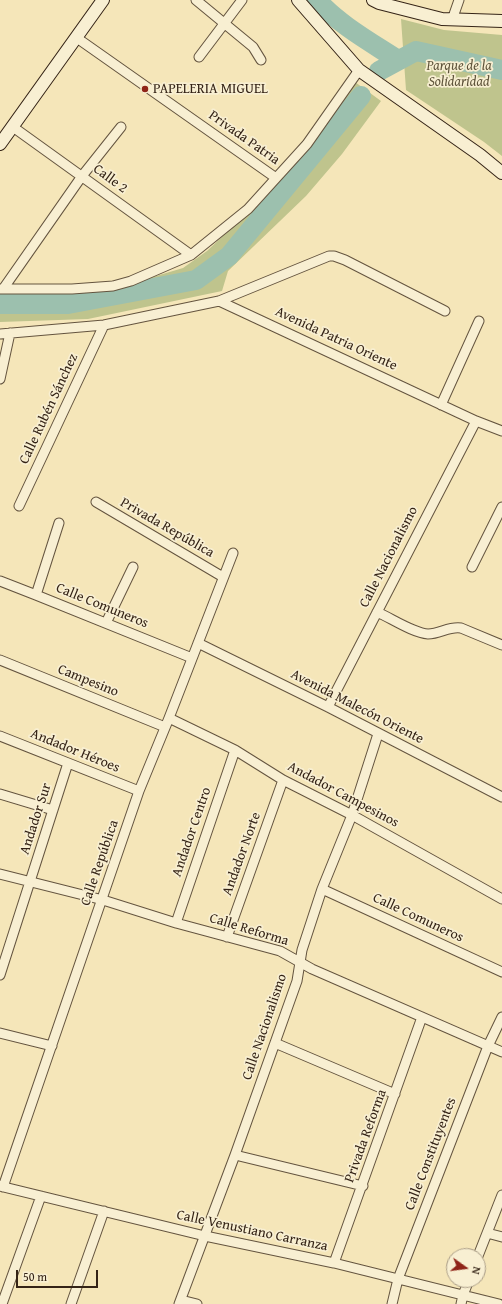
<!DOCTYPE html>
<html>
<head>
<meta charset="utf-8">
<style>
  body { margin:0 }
  #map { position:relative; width:502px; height:1304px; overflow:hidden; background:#f5e6b9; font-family:"Gentium Book Plus",serif }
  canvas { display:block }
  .north { position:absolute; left:446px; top:1248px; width:40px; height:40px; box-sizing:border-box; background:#f8efd2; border:1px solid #aa9d87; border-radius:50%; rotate:104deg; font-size:11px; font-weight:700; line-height:16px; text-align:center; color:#342316 }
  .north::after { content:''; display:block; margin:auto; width:14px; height:18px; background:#8f2418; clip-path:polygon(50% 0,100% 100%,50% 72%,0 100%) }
  .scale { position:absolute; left:16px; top:1270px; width:82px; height:18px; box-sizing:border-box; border:2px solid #342316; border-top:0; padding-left:5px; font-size:12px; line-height:14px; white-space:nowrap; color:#342316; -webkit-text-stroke:3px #f8efd2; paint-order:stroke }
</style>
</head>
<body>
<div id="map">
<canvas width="502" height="1304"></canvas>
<div class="north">N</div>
<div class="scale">50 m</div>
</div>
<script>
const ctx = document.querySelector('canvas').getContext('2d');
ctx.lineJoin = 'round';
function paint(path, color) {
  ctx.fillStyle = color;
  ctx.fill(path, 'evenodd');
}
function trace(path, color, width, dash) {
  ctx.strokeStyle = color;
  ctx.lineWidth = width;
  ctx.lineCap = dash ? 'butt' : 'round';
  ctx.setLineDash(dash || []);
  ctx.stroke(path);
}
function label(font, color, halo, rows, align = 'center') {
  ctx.font = font + ' "Gentium Book Plus",serif';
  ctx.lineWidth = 3.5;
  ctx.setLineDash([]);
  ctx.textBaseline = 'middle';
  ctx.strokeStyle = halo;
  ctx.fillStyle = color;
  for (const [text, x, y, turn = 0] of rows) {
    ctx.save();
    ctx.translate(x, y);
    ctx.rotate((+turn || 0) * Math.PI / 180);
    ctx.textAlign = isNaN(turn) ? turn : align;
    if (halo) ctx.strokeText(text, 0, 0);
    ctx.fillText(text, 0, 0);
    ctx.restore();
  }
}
paint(new Path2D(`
  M401 19 444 30 502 35V156L484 142 406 90Z
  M355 82 381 101 342 154 306 196 228 271 222 291 88 319 0 322V296L109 290 183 268 207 251 287 175 319 135Z`), '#bfc48d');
trace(new Path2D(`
  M317 0C338 24 372 43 398 60
  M379 71 416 51 502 70
  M0 304H68L196 280 229 256 361 96`), '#9cc0ae', 20);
const street = new Path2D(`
  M196 0 253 47 261 60
  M452 20 459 0
  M77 38 276 178
  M199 57 242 0
  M13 127 191 255
  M0 289H72L113 286 131 281 191 255 248 209 307 144 359 70
  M3 289 82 176 121 127
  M219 301 476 421 502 431
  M0 334 104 325 219 301 329 256H334L345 260 445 311
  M0 379 10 333
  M441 405 479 321
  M96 502 223 577
  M19 506 104 325
  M472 567 502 507
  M0 581 36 595 192 658
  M36 595 59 523
  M377 612C391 618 413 633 428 634 440 634 449 626 461 628L502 645
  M106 623 133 567
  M198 643 328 707 502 797
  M0 660 165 727
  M328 707 476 421
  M169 718 235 750 283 780 352 815 502 899
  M0 736 139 791
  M0 794 53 810
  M0 874 103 900 176 923 280 951 312 969 502 1052
  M322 889 502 972
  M176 923 235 750
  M227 937 283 780
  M0 975 68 763
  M0 1033 52 1046
  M275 1043 395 1094
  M235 1155 363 1186
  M0 1186 205 1236 334 1263 499 1304
  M3 1187 139 791 169 718 233 553
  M487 1233 502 1237
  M478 1256 502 1195
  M334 1263 422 1017
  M181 1300 197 1304
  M2 1304 41 1196
  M71 1304 104 1211
  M179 1304 235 1155 297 981 302 950 322 889 352 815 378 734
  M392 1304 398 1279 488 1046 502 1017
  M461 1304 463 1295 469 1280`);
const secondary = new Path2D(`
  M298 0 359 70 480 155 502 173
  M373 0 379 3 442 19 502 21
  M0 144 103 0`);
trace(street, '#64543f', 11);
trace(secondary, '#342316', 14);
trace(street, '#f8efd2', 9);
trace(secondary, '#f8efd2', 12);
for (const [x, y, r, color] of [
  [145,89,4,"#8f2418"]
]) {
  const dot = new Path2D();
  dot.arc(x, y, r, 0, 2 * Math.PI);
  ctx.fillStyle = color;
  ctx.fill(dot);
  trace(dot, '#f8efd2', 1.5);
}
label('italic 14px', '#5e533a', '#f8efd2', [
  ["Parque de la",459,66],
  ["Solidaridad",459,82]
]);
label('14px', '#342316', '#f8efd2', [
  ["PAPELERIA MIGUEL",153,89]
], 'left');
label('14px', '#342316', '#f8efd2', [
  ["Privada Patria",244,138,35],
  ["Calle 2",110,179,36],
  ["Avenida Patria Oriente",336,339,25],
  ["Calle Rubén Sánchez",49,409,-65],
  ["Privada República",167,528,30],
  ["Calle Nacionalismo",389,557,-63],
  ["Calle Comuneros",102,606,22],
  ["Campesino",88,681,22],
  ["Avenida Malecón Oriente",357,707,27],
  ["Andador Héroes",75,751,22],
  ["Andador Campesinos",343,795,28],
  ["Andador Sur",36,819,-72],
  ["Andador Centro",192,832,-71],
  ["Andador Norte",242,854,-70],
  ["Calle República",100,863,-71],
  ["Calle Comuneros",418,918,25],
  ["Calle Reforma",249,930,17],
  ["Calle Nacionalismo",265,1027,-71],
  ["Privada Reforma",366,1136,-70],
  ["Calle Constituyentes",431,1154,-69],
  ["Calle Venustiano Carranza",252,1231,12]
]);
</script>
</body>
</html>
